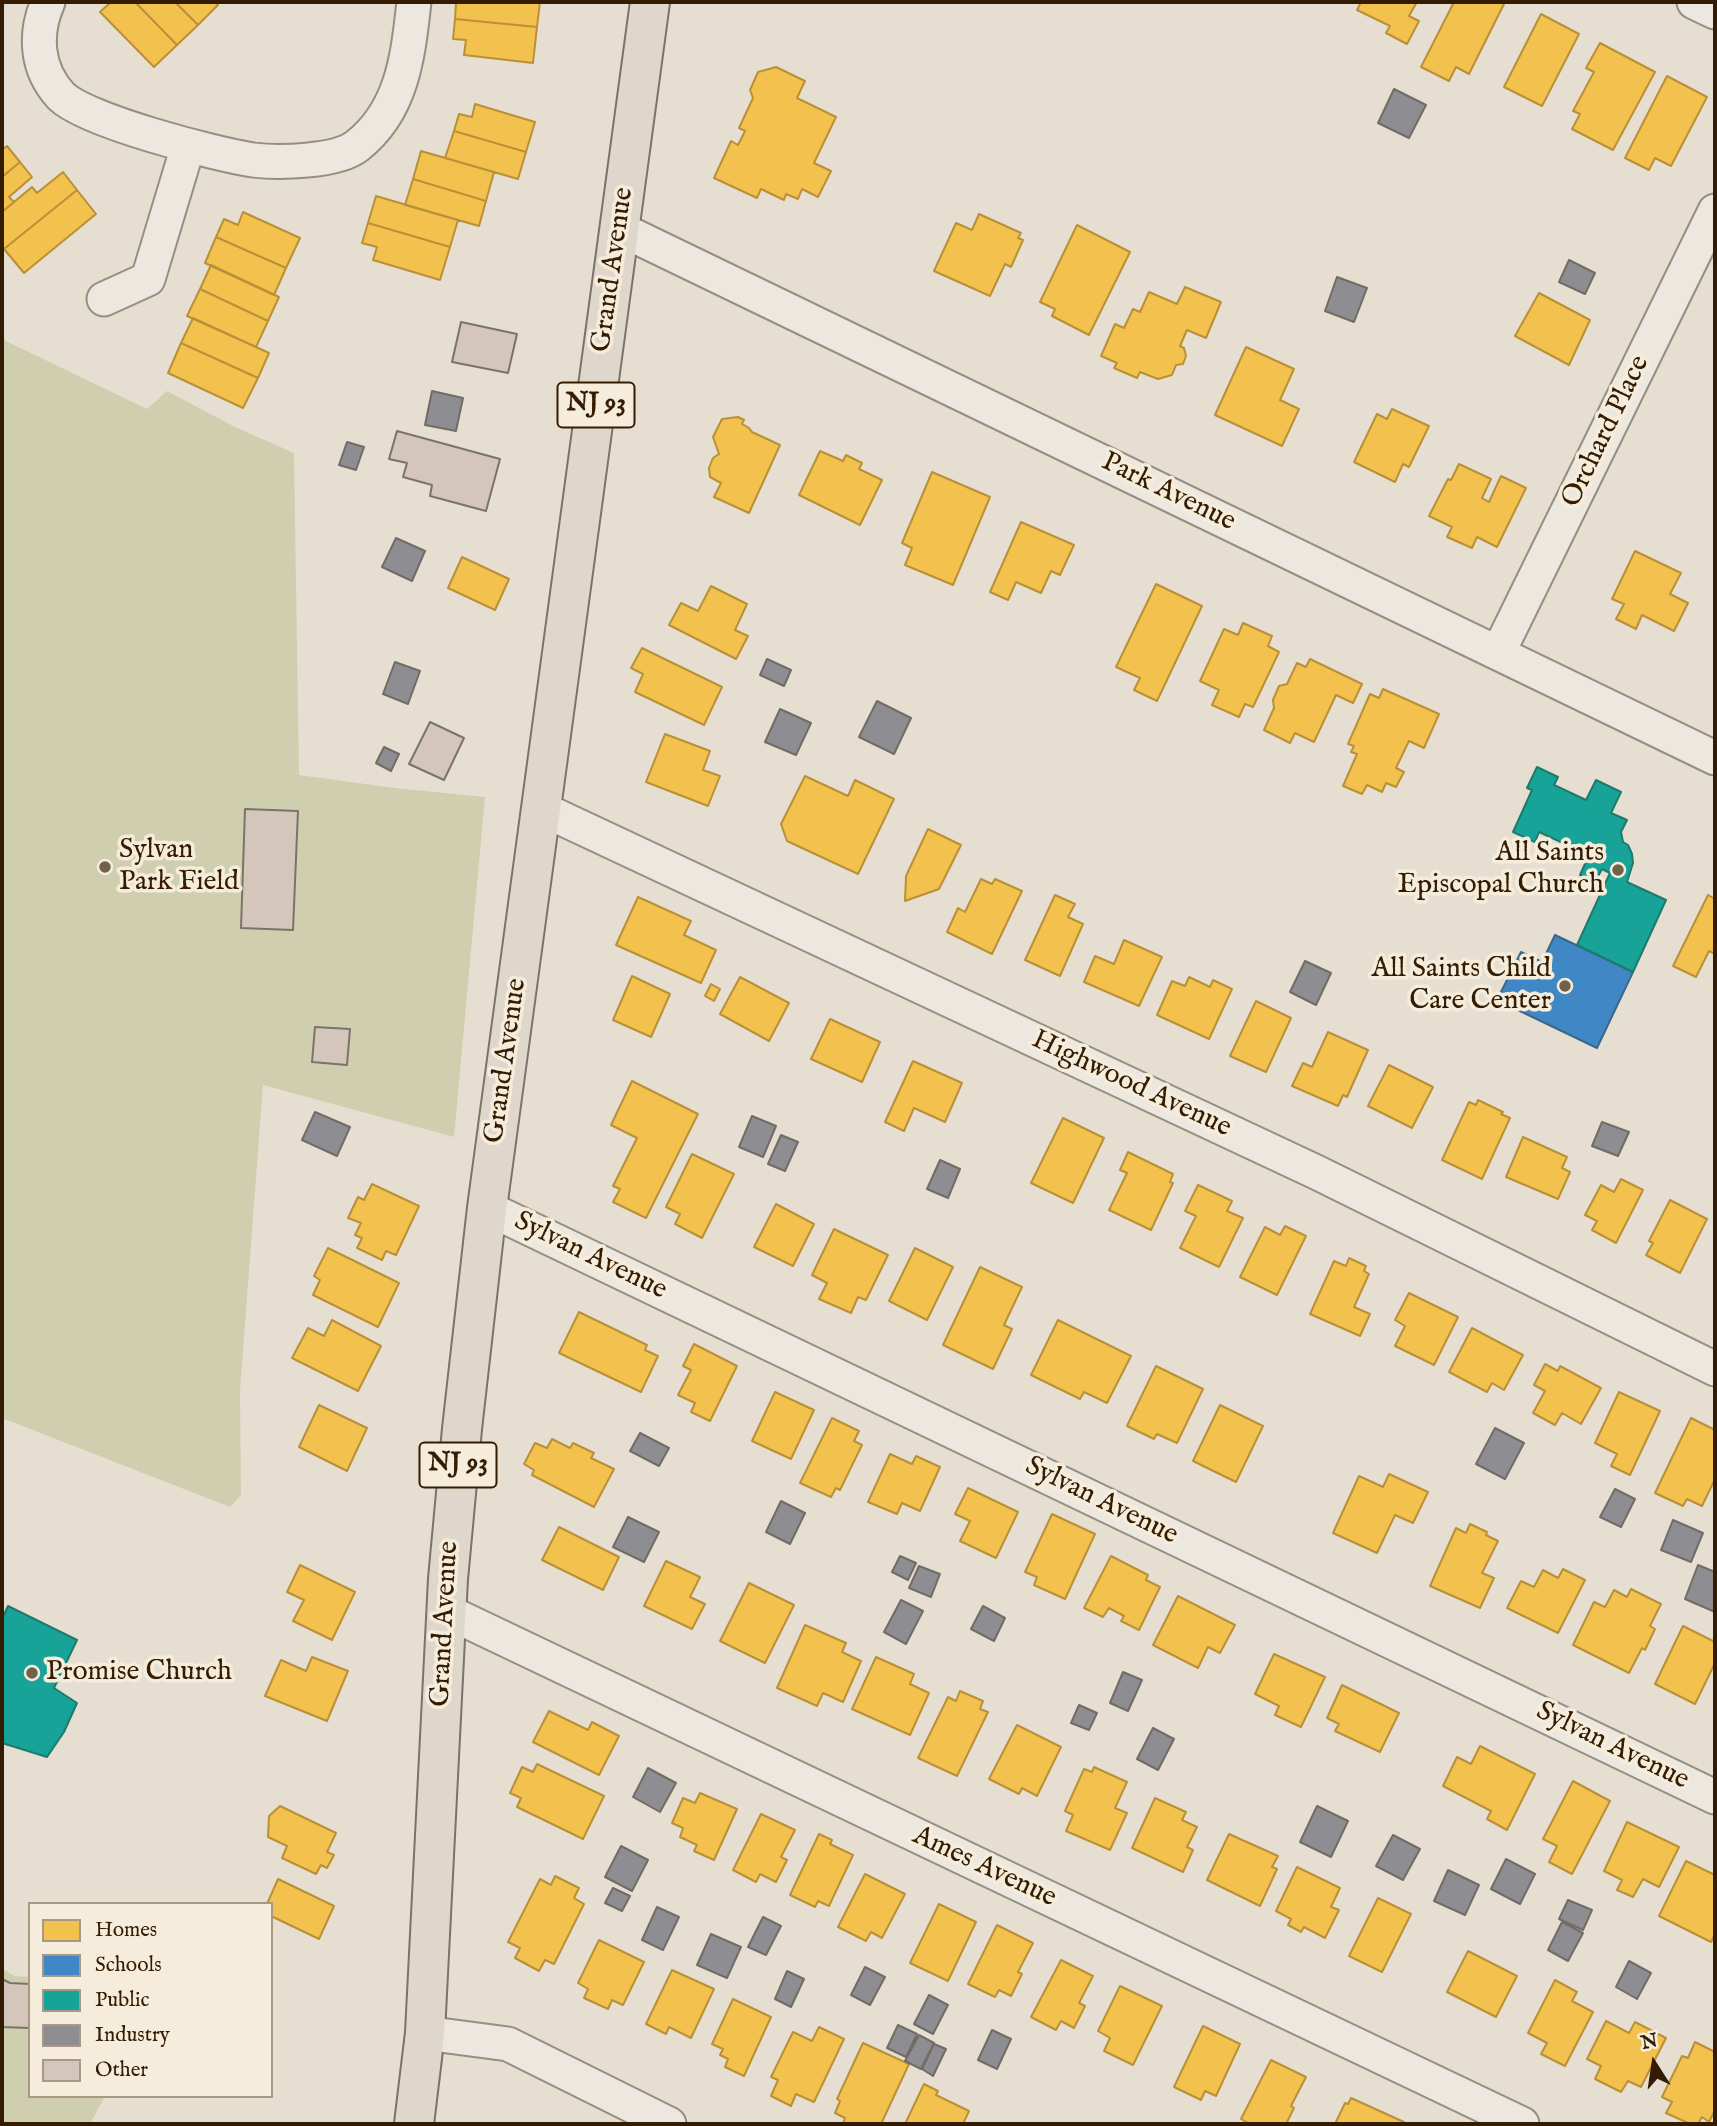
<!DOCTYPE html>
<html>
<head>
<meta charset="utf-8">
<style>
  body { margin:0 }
  #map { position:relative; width:1717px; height:2126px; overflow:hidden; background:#e6dfd1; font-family:"IM FELL English",serif }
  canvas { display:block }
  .frame { position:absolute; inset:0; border:4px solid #331c01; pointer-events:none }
  .legend { position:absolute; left:28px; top:1902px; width:245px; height:196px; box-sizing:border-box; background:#f5ecdb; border:2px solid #a79984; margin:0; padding:9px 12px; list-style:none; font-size:21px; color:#331c01 }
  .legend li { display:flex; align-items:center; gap:14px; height:35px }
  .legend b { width:35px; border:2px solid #a79984 }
  .north { position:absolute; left:1619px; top:2028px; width:70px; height:70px; -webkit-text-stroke:5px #f5ecdb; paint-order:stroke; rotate:348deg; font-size:19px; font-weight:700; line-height:28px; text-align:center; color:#331c01 }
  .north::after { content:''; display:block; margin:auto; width:24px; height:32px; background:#331c01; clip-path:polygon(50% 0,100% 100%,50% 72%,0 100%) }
</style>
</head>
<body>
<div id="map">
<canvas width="1717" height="2126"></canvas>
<div class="frame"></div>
<ul class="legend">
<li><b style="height:19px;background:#f2c14e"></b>Homes</li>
<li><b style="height:19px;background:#3f88c5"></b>Schools</li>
<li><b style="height:19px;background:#17a398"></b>Public</li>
<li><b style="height:19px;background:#8d8d92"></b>Industry</li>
<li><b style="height:19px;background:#d5c6bc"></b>Other</li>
</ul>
<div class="north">N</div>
</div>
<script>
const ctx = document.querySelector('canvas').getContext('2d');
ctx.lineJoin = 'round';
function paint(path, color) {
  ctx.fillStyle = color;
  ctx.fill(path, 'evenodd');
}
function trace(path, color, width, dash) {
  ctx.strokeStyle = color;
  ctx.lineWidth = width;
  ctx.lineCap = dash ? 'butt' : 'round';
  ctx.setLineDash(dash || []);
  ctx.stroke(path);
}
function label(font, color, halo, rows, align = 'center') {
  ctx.font = font + ' "IM FELL English",serif';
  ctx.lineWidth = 7;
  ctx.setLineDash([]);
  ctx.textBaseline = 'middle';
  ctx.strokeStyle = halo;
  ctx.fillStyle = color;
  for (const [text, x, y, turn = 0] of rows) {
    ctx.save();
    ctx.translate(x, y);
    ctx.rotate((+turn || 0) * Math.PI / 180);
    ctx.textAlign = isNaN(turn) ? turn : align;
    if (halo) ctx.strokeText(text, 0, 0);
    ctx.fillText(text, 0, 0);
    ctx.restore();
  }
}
paint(new Path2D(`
  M2 336 6 341 147 409 167 391 235 427 294 453 299 775 395 788 485 797 454 1137 263 1085 240 1391 241 1495 230 1507 2 1418Z
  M2 1969 15 1976 30 1977V2096H105L90 2124H2Z`), '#cfcfaf');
const homes = new Path2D(`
  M111 2H135L177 45 154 67 100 12Z
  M135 2H175L198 25 177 45Z
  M175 2H214L218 5 198 25Z
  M456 2H540L537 27 455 19Z
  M1361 2H1417L1409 16 1419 21 1407 44 1386 33 1390 26 1357 10Z
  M1454 2H1499L1504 4 1469 74 1456 67 1449 81 1421 67Z
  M1541 14 1579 34 1542 106 1504 87Z
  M455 19 537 27 533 63 464 55 466 40 453 39Z
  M1600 43 1655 72 1613 150 1572 129 1580 114 1573 111 1594 72 1586 68Z
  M776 67 805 81 797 98 836 117 814 163 831 171 818 197 802 189 798 199 786 194 784 200 761 189 757 198 714 178 731 141 738 145 745 131 739 128 753 98 750 90 758 72Z
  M1667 76 1707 97 1671 166 1655 158 1649 170 1625 158Z
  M475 104 535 122 526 152 454 131 459 114 472 117Z
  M454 131 526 152 518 179 445 158Z
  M7 146 20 162 2 177V150Z
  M421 151 494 172 486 201 413 179Z
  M20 162 32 177 9 197 14 202 2 212V177Z
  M63 172 77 190 4 249 2 246V212L32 187 37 193Z
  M413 179 486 201 479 226 405 205Z
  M77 190 96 214 24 273 4 249Z
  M376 196 458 220 450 247 368 223Z
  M243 212 300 238 286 268 216 237 224 219 238 225Z
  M979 214 1021 233 1018 238 1023 240 1011 267 1005 264 990 296 934 271 956 223 972 230Z
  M368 223 450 247 440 280 373 260 377 247 362 243Z
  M1077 225 1130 252 1089 335 1052 316 1055 309 1040 302Z
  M216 237 286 268 274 295 205 263Z
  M211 265 279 297 268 321 200 289Z
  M1185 287 1221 302 1206 338 1187 330 1180 346 1184 348 1186 356 1183 364 1176 365 1172 375 1158 379 1140 372 1137 378 1114 368 1117 363 1101 356 1115 324 1124 328 1133 309 1140 312 1149 292 1177 304Z
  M200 289 268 321 256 347 187 316Z
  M1539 293 1590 320 1569 365 1515 336Z
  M193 318 269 353 258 378 181 343Z
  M181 343 258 378 243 408 168 373Z
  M1246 347 1294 369 1280 400 1299 409 1282 446 1215 415Z
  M1392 409 1429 426 1409 467 1403 464 1395 482 1354 462 1377 414 1387 419Z
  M738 417 744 420 742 424 749 428 752 432 780 445 749 513 714 497 721 483 710 477 709 468 713 458 719 454 713 437 722 419Z
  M820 451 843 461 846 455 862 463 859 469 882 480 860 525 799 495Z
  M1459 464 1491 479 1482 498 1489 502 1501 476 1526 488 1497 547 1477 537 1472 548 1447 537 1452 527 1429 516 1448 479 1451 480Z
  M932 472 990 497 953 585 905 565 912 548 902 543Z
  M1021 522 1074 545 1060 575 1051 571 1041 593 1016 582 1008 600 990 592Z
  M1635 551 1681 573 1670 594 1688 603 1674 631 1642 615 1636 629 1616 619 1624 604 1612 599Z
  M462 557 509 579 495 610 448 588Z
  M1156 584 1202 606 1157 701 1134 690 1140 678 1116 667Z
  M711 586 747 604 735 630 748 636 736 659 669 625 681 603 698 611Z
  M1243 623 1272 636 1268 646 1279 652 1253 707 1245 704 1239 717 1212 705 1219 690 1200 681 1224 629 1238 635Z
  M642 648 722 687 704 725 635 692 643 674 631 668Z
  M1310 659 1362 684 1353 703 1336 695 1314 742 1295 733 1290 743 1264 730 1274 708 1273 700 1279 686 1287 684 1297 663 1306 667Z
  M1383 689 1439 714 1424 748 1409 741 1396 768 1404 772 1396 787 1386 783 1382 792 1367 785 1362 794 1343 786 1357 754 1351 752 1354 746 1348 744 1370 694 1379 698Z
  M665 734 710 751 703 770 720 776 708 806 646 782Z
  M805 776 848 796 855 780 894 799 858 874 787 841 781 824Z
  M928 829 961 845 939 889 905 901 906 876Z
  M981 879 992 884 995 879 1022 891 992 954 947 932 958 908 965 912Z
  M1055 895 1075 904 1068 917 1083 924 1060 976 1025 960Z
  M1708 895 1715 899V954L1709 951 1696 977 1673 966Z
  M638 897 691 921 684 935 716 950 701 983 616 945Z
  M1124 940 1162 957 1139 1006 1084 982 1095 956 1114 964Z
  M632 976 670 994 651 1037 613 1020Z
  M740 977 789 1003 769 1041 720 1014Z
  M1189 977 1210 987 1213 980 1232 989 1209 1039 1157 1015 1172 981 1185 986Z
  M711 984 720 989 714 1001 705 996Z
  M1256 1001 1291 1018 1266 1072 1230 1056Z
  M830 1019 880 1042 862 1082 811 1059Z
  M1328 1032 1368 1050 1347 1097 1343 1095 1338 1106 1292 1086 1303 1063 1312 1067Z
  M913 1061 962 1083 945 1122 914 1108 904 1131 885 1122Z
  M1389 1065 1433 1087 1412 1128 1368 1106Z
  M632 1081 698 1114 646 1218 613 1202 620 1189 613 1186 637 1138 611 1125Z
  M1478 1100 1503 1112 1501 1114 1510 1118 1482 1179 1442 1160 1469 1102 1476 1105Z
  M1063 1118 1104 1138 1073 1203 1031 1183Z
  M1523 1137 1567 1157 1562 1168 1570 1172 1558 1199 1506 1177Z
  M1128 1152 1173 1174 1170 1182 1173 1183 1151 1230 1109 1210 1127 1173 1120 1170Z
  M692 1154 734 1174 702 1238 675 1224 680 1214 666 1207Z
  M1621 1179 1643 1190 1616 1243 1592 1230 1597 1221 1585 1215 1601 1185 1614 1192Z
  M372 1184 419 1206 396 1255 386 1251 382 1260 357 1248 362 1238 355 1235 361 1223 348 1218 358 1197 364 1200Z
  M1198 1185 1232 1201 1227 1211 1243 1218 1219 1267 1180 1248 1196 1216 1185 1211Z
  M1670 1200 1707 1219 1680 1273 1646 1255 1653 1243 1649 1241Z
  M776 1204 814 1224 793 1266 754 1247Z
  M1285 1226 1306 1236 1277 1295 1240 1277 1265 1227 1280 1235Z
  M834 1229 888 1255 866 1300 858 1297 851 1313 819 1299 827 1283 812 1275Z
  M328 1248 399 1283 378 1327 313 1295 320 1280 314 1276Z
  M915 1248 953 1267 927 1320 889 1301Z
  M1349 1258 1366 1266 1364 1271 1369 1274 1354 1307 1370 1314 1360 1336 1310 1314 1334 1261 1346 1266Z
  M980 1267 1022 1287 1004 1325 1012 1329 993 1369 943 1345Z
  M1409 1293 1458 1317 1434 1365 1395 1346 1405 1326 1395 1320Z
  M579 1312 647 1345 645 1350 658 1356 641 1392 559 1353Z
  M332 1320 381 1346 358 1391 292 1358 308 1328 324 1336Z
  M1058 1320 1131 1356 1107 1403 1084 1392 1080 1399 1031 1375Z
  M1472 1328 1523 1355 1504 1390 1492 1383 1487 1392 1449 1372Z
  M694 1344 737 1366 710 1421 691 1412 695 1403 678 1395 691 1370 683 1366Z
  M1545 1364 1558 1371 1560 1366 1601 1388 1581 1424 1562 1413 1555 1425 1533 1413 1545 1391 1534 1385Z
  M1156 1366 1203 1389 1177 1443 1157 1434 1154 1439 1127 1426Z
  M775 1392 814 1410 791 1459 752 1441Z
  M1619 1392 1660 1411 1630 1475 1611 1466 1617 1454 1595 1443Z
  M319 1405 367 1428 347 1471 299 1447Z
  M1220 1405 1263 1426 1236 1482 1193 1461Z
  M832 1418 859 1431 854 1441 862 1445 840 1490 836 1488 831 1497 800 1483Z
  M1691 1418 1715 1430V1479L1702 1506 1687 1499 1683 1506 1655 1493Z
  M552 1439 570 1448 573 1443 594 1453 591 1458 614 1469 594 1507 532 1475 534 1470 524 1464 535 1443 547 1448Z
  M890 1454 912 1464 916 1456 940 1467 920 1511 902 1503 897 1514 868 1502Z
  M1389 1474 1428 1492 1413 1523 1395 1515 1377 1553 1333 1533 1359 1476 1383 1487Z
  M968 1488 1018 1512 996 1558 960 1541 970 1521 955 1514Z
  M1052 1514 1095 1534 1065 1599 1034 1585 1037 1577 1025 1572Z
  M1470 1524 1487 1532 1486 1535 1498 1541 1482 1573 1494 1578 1480 1608 1430 1586 1456 1528 1466 1533Z
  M559 1527 619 1557 603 1590 542 1560Z
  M1111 1556 1148 1575 1146 1580 1160 1587 1139 1630 1121 1621 1124 1616 1109 1608 1103 1617 1084 1608Z
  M666 1561 700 1577 690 1597 705 1604 692 1629 644 1606Z
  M300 1565 355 1592 332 1640 293 1621 304 1600 287 1592Z
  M1563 1569 1585 1580 1558 1633 1507 1608 1521 1581 1534 1587 1543 1570 1558 1578Z
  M749 1583 794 1605 765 1663 720 1641Z
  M1631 1589 1661 1604 1650 1626 1655 1629 1645 1650 1642 1648 1629 1673 1573 1645 1594 1602 1605 1607 1614 1590 1627 1597Z
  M1178 1596 1235 1625 1220 1653 1208 1647 1198 1668 1153 1645Z
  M805 1625 846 1643 842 1652 861 1661 843 1702 823 1693 817 1706 777 1688Z
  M1683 1626 1715 1642V1663L1695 1704 1655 1684Z
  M1274 1654 1325 1677 1301 1727 1275 1715 1279 1706 1255 1694Z
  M312 1657 348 1671 327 1721 265 1696 281 1660 306 1671Z
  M876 1657 914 1674 910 1684 929 1693 910 1735 852 1709Z
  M1342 1685 1399 1713 1380 1752 1335 1731 1339 1724 1327 1718Z
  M960 1691 983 1701 980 1709 988 1712 957 1776 918 1758 948 1697 956 1701Z
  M549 1711 588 1730 592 1722 619 1736 599 1775 533 1742Z
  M1017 1725 1061 1747 1037 1796 1022 1788 1019 1794 989 1779Z
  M1480 1746 1535 1774 1507 1830 1487 1819 1491 1811 1443 1786 1457 1757 1471 1764Z
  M537 1764 604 1796 583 1839 517 1807 521 1798 510 1793 522 1767 533 1772Z
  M1094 1767 1127 1782 1115 1808 1127 1813 1110 1850 1066 1831 1073 1815 1065 1811 1084 1769 1092 1772Z
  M1573 1781 1610 1801 1572 1874 1549 1862 1557 1846 1543 1839Z
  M700 1793 737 1809 714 1860 694 1851 697 1845 680 1837 683 1828 672 1823 683 1798 695 1803Z
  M1155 1798 1186 1812 1182 1820 1197 1827 1187 1847 1193 1850 1183 1872 1132 1848Z
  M280 1806 336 1833 327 1852 334 1855 327 1868 321 1865 316 1874 282 1858 287 1846 268 1837 269 1816Z
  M761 1814 795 1830 781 1857 787 1860 776 1882 760 1874 756 1882 733 1870Z
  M1627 1822 1679 1847 1659 1887 1643 1879 1633 1897 1617 1890 1622 1880 1604 1871Z
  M819 1834 832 1840 830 1844 853 1855 829 1906 818 1901 815 1907 790 1895Z
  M1229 1834 1278 1856 1272 1867 1277 1869 1260 1906 1207 1880Z
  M1686 1861 1715 1875V1934L1711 1942 1659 1916Z
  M1297 1867 1340 1888 1331 1907 1339 1910 1325 1938 1304 1927 1301 1932 1288 1925 1291 1919 1276 1911Z
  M865 1874 905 1894 882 1938 871 1932 866 1941 838 1927Z
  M555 1876 579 1888 574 1898 584 1904 554 1964 545 1960 539 1971 515 1958 520 1948 508 1942 540 1879 551 1885Z
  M278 1879 334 1906 319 1939 271 1916V1904H267Z
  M1378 1898 1411 1914 1382 1972 1349 1956Z
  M939 1904 976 1922 948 1981 910 1963Z
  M997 1925 1033 1943 1018 1972 1022 1974 1011 1996 999 1990 995 1997 968 1984Z
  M599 1940 644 1962 623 2005 612 2000 608 2009 584 1998 588 1989 578 1983Z
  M1468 1951 1517 1976 1496 2017 1447 1992Z
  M1061 1960 1093 1976 1079 2003 1085 2006 1074 2028 1061 2021 1056 2030 1031 2017Z
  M672 1970 714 1989 691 2038 669 2027 666 2034 646 2024Z
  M1555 1980 1577 1992 1572 2001 1593 2012 1565 2066 1541 2054 1547 2043 1528 2033Z
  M1120 1986 1162 2006 1133 2065 1104 2051 1110 2038 1098 2031Z
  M733 1999 771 2017 744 2076 725 2067 728 2059 720 2055 723 2049 712 2044Z
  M1606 2021 1629 2033 1635 2022 1666 2038 1641 2087 1628 2081 1621 2092 1595 2079 1601 2066 1587 2059Z
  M1203 2026 1240 2044 1216 2096 1205 2091 1201 2100 1174 2087Z
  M819 2027 844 2039 814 2102 796 2094 791 2106 771 2096 778 2080 771 2077 793 2032 812 2041Z
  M1695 2042 1715 2052V2110L1709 2122 1702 2117 1698 2124H1690L1666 2113 1672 2102 1662 2097 1682 2056 1688 2058Z
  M863 2043 909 2064 881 2124H843L845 2118 835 2113 840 2101 837 2099Z
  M1271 2060 1306 2077 1291 2106 1294 2108 1286 2124H1250L1241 2119Z
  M924 2084 938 2091 936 2095 969 2111 963 2124H905Z
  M1351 2098 1404 2122 1403 2124H1335L1345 2103 1348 2104Z`);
paint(homes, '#f2c14e');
trace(homes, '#b99037', 2);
const schools = new Path2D(`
  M1555 935 1633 972 1597 1048 1497 1000 1521 952 1542 962Z`);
paint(schools, '#3f88c5');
trace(schools, '#3b688a', 2);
const public = new Path2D(`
  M1537 767 1558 777 1554 785 1586 800 1596 780 1621 792 1611 813 1627 820 1621 832 1623 842 1628 845 1632 854 1633 863 1627 882 1666 900 1633 972 1577 945 1610 873 1602 869 1595 882 1580 875 1589 855 1539 832 1535 842 1513 832 1532 790 1527 788Z
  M8 1606 77 1640 54 1688 77 1703 64 1732 47 1757 2 1743V1619Z`);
paint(public, '#17a398');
trace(public, '#1f7a6b', 2);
const industry = new Path2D(`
  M1394 89 1426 105 1409 138 1378 123Z
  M1569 260 1595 273 1585 294 1559 282Z
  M1337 277 1367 288 1354 322 1325 311Z
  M432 391 463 398 456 431 425 425Z
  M347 442 364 447 356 470 339 465Z
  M396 538 425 551 412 581 382 567Z
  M767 659 791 670 784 686 760 675Z
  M395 662 420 671 408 704 383 694Z
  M877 701 911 718 894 754 859 737Z
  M780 709 811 723 796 755 765 742Z
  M384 747 399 754 391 771 376 763Z
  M1305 961 1331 973 1316 1005 1290 992Z
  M315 1112 350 1127 337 1156 302 1140Z
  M752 1116 776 1126 763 1157 739 1147Z
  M1602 1122 1629 1132 1618 1156 1592 1146Z
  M781 1135 798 1142 785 1171 768 1164Z
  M940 1160 960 1169 948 1198 927 1189Z
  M1495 1428 1524 1443 1505 1479 1476 1464Z
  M640 1433 669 1448 659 1466 630 1451Z
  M1615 1489 1635 1499 1621 1527 1600 1517Z
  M781 1501 805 1513 790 1544 766 1532Z
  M628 1517 659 1532 644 1562 613 1547Z
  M1673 1520 1703 1533 1691 1562 1661 1550Z
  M900 1556 916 1563 908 1580 892 1572Z
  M1698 1565 1715 1572V1612L1685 1599Z
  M919 1566 940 1574 931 1597 909 1588Z
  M901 1600 923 1611 906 1644 884 1632Z
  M983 1606 1005 1618 994 1641 971 1629Z
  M1123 1672 1142 1680 1128 1711 1110 1703Z
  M1079 1705 1097 1713 1089 1730 1071 1723Z
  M1153 1728 1174 1739 1158 1770 1137 1759Z
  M648 1768 676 1783 660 1812 633 1797Z
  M1317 1806 1348 1821 1331 1857 1300 1842Z
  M1393 1835 1420 1849 1403 1880 1376 1866Z
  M621 1846 648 1860 632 1891 605 1877Z
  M1506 1859 1535 1874 1520 1904 1491 1889Z
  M1448 1870 1479 1885 1465 1915 1434 1901Z
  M613 1888 630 1896 622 1911 605 1903Z
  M1568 1900 1592 1910 1583 1930 1559 1919Z
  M657 1907 679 1917 663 1950 642 1940Z
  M763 1917 781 1926 766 1955 748 1947Z
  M1562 1922 1583 1933 1568 1961 1548 1950Z
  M711 1934 741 1947 727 1978 697 1965Z
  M1629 1961 1651 1973 1637 1999 1616 1987Z
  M865 1967 885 1977 870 2005 851 1995Z
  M787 1971 804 1979 791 2007 775 1999Z
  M929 1995 948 2005 933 2034 914 2024Z
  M898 2025 917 2034 906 2057 887 2048Z
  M992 2030 1011 2039 997 2069 978 2060Z
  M919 2035 934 2043 921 2069 905 2061Z
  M934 2044 946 2049 933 2076 922 2069Z`);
paint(industry, '#8d8d92');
trace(industry, '#726b66', 2);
const building = new Path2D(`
  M461 322 517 334 508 373 452 362Z
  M397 431 500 459 486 511 430 496 432 485 403 477 407 463 389 459Z
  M430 722 464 738 444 780 409 764Z
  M245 809 298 811 293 930 241 928Z
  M315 1027 350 1029 347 1065 312 1062Z
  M2 1979 10 1983 30 1984V2028L2 2027Z`);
paint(building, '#d5c6bc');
trace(building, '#7b7367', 2);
const minor = new Path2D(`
  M48 2C34 34 36 69 61 96 86 121 215 154 253 160 278 163 337 162 357 146 403 110 408 55 414 2
  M1694 2 1715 12
  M620 229 1715 758
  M104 299 148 279 188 146
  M1498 653 1715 211
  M542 809 1316 1172 1715 1369
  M487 1208 1715 1797
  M446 1611 1522 2124
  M425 2033 508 2044 669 2124`);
const major = new Path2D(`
  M414 2124 425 2033 448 1579 462 1429 487 1208 650 2`);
trace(minor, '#958e82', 37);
trace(major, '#7b7367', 42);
trace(minor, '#ece8e0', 33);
trace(major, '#dfd7cb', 38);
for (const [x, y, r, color] of [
  [105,867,7,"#72604a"],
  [1618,870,7,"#72604a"],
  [1565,986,7,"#72604a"],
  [32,1673,7,"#72604a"]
]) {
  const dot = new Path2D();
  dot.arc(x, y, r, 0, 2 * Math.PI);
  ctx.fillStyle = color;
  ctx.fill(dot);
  trace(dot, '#f5ecdb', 2.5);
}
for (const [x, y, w] of [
  [596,405,77],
  [458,1465,77]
]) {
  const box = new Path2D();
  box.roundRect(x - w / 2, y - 22.5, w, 45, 5);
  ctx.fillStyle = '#f5ecdb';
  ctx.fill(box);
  trace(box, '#331c01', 2);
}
label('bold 26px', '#331c01', null, [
  ["NJ 93",596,405],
  ["NJ 93",458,1465]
]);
label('28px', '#331c01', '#f5ecdb', [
  ["Grand Avenue",614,270,-82],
  ["Orchard Place",1607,432,-64],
  ["Park Avenue",1168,493,26],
  ["Grand Avenue",507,1061,-82],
  ["Highwood Avenue",1131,1085,25],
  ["Sylvan Avenue",590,1257,26],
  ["Sylvan Avenue",1101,1502,26],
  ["Grand Avenue",446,1624,-87],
  ["Sylvan Avenue",1612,1747,26],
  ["Ames Avenue",984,1868,25]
]);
label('28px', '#331c01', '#f5ecdb', [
  ["Sylvan",119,851],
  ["Park Field",119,883],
  ["All Saints",1604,854,"right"],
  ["Episcopal Church",1604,886,"right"],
  ["All Saints Child",1551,970,"right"],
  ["Care Center",1551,1002,"right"],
  ["Promise Church",46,1673]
], 'left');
</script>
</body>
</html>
